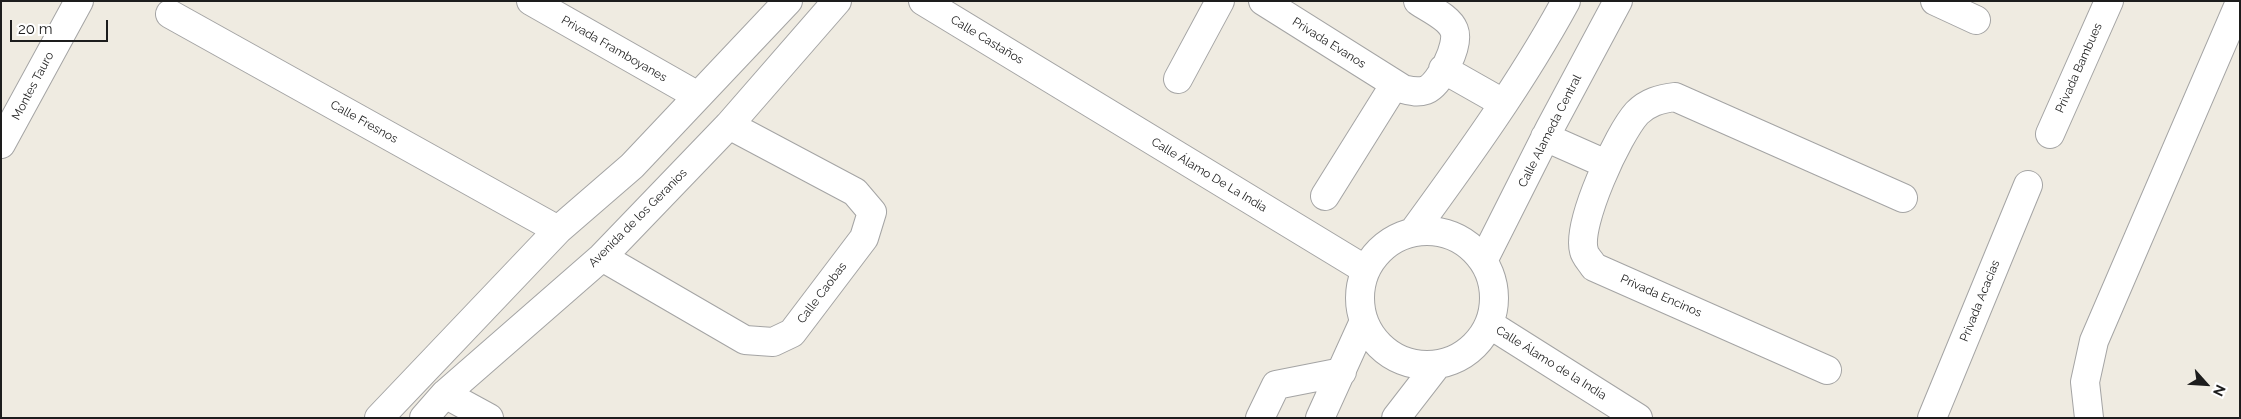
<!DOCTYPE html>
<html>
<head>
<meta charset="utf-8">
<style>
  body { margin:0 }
  #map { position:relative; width:2241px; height:419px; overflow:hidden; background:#efebe1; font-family:Raleway,sans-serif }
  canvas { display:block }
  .frame { position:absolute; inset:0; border:2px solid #1d1d1d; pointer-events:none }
  .north { position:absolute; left:2181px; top:359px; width:50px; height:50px; -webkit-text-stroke:4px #fff; paint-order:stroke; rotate:116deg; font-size:14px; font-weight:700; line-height:20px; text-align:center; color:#1d1d1d }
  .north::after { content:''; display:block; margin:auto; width:18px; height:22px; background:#1d1d1d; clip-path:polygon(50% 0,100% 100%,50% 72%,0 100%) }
  .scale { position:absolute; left:10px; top:20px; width:98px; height:22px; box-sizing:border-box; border:2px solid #1d1d1d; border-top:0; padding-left:6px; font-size:15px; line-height:18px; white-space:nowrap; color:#1d1d1d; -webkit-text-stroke:4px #fff; paint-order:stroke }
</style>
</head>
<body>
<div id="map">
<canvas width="2241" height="419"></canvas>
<div class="frame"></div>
<div class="north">N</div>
<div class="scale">20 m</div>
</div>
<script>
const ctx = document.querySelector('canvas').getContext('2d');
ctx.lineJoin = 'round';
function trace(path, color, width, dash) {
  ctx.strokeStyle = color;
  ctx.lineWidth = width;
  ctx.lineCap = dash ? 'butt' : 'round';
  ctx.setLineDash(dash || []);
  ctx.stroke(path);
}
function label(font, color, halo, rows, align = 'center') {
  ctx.font = font + ' Raleway,sans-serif';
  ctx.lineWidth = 5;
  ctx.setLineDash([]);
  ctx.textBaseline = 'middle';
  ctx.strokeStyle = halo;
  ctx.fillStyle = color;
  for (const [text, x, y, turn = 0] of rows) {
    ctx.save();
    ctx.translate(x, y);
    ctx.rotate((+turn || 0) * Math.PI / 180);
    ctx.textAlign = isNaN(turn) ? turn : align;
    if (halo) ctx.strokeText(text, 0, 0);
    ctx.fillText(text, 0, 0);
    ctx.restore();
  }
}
const minor = new Path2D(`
  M531 1 698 96
  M923 1 1366 270
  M1263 1 1403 89C1411 91 1417 93 1426 90 1440 84 1460 45 1454 30 1449 17 1429 9 1418 1
  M1935 1 1976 20
  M170 14 558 230
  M1443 69 1503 103
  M1178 79 1220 1
  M2050 134 2109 1
  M1545 137 1606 164
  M1 144 79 1
  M1325 196 1395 84
  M1360 298a67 67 0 1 1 134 0a67 67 0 1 1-134 0Z
  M1413 232C1467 158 1522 82 1566 1
  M602 257 745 340 773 342 792 333 864 238 872 212 855 192 729 125
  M1483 261 1550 128 1618 1
  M1489 324 1638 418
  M1827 370 1594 267C1591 262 1585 256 1584 251 1576 224 1618 134 1637 113 1648 102 1660 99 1675 97L1903 198
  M445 394 489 418
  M379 418 558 230 632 166 788 1
  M424 418 445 394 602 257 729 125 837 1
  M1260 418 1276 385 1342 372
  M1320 418 1364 321
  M1396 418 1437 365
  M1932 418 2028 185
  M2089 418 2085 382 2094 341 2240 2`);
trace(minor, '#a4a4a4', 30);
trace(minor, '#fff', 28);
label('12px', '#1d1d1d', '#fff', [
  ["Calle Castaños",987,40,31],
  ["Privada Evanos",1329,43,32],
  ["Privada Framboyanes",614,49,30],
  ["Privada Bambues",2079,68,-66],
  ["Montes Tauro",33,86,-62],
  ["Calle Fresnos",364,122,29],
  ["Calle Alameda Central",1550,131,-63],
  ["Calle Álamo De La India",1209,175,31],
  ["Avenida de los Geranios",638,218,-45],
  ["Calle Caobas",822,293,-53],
  ["Privada Encinos",1661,296,24],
  ["Privada Acacias",1980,301,-68],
  ["Calle Álamo de la India",1551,363,32]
]);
</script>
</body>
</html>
